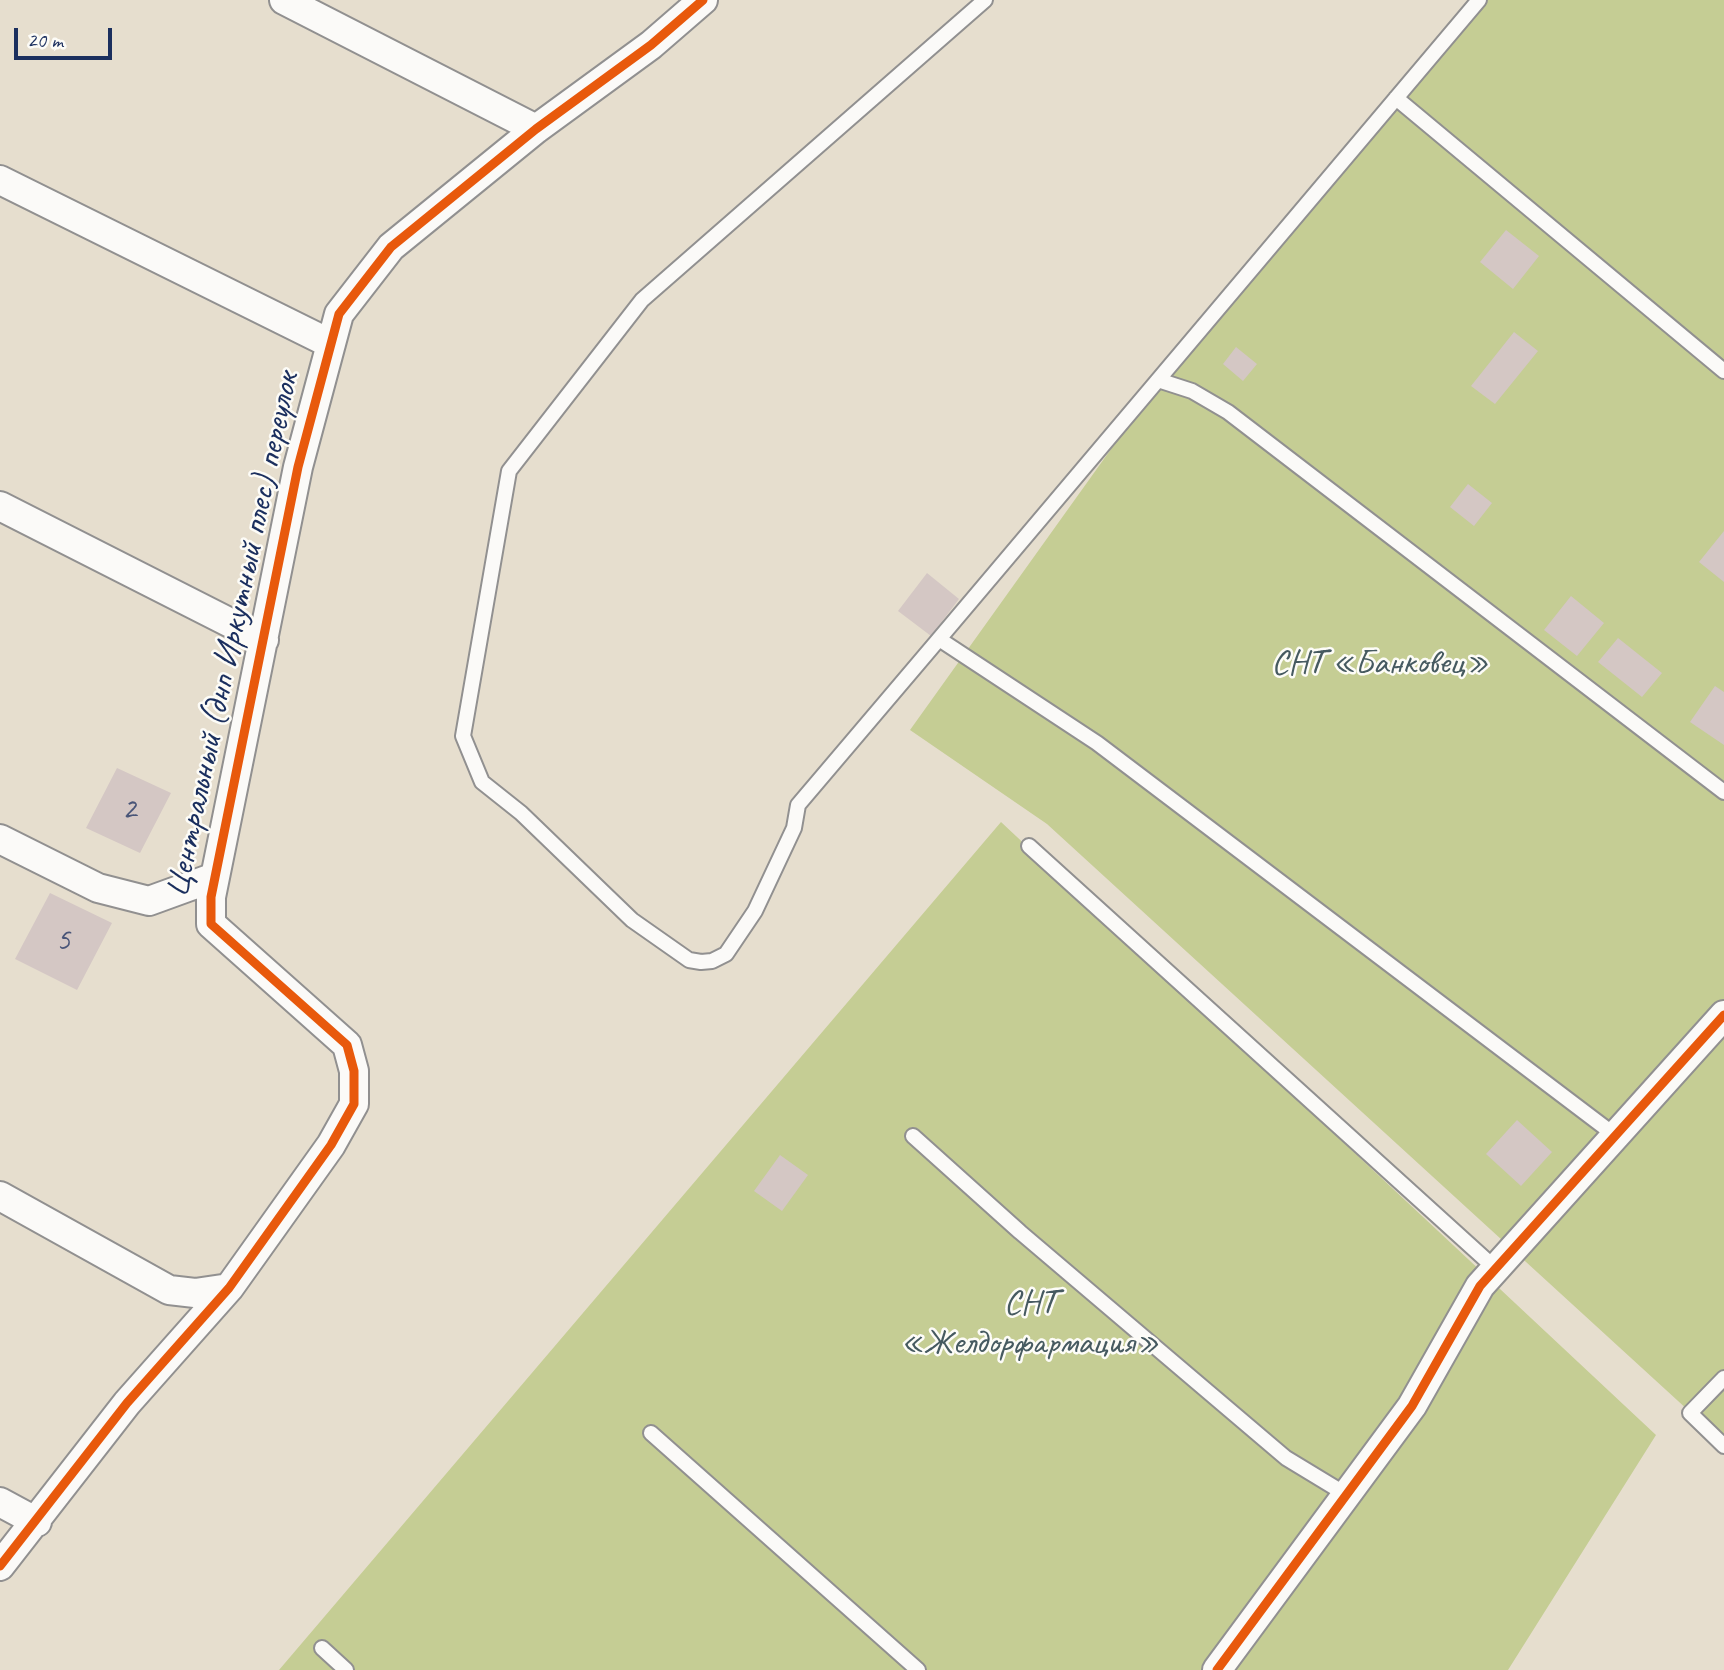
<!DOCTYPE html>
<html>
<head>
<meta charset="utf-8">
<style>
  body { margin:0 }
  #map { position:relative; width:1724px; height:1670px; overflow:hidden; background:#e6dece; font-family:Caveat,sans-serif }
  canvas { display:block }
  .scale { position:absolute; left:14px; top:28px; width:98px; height:32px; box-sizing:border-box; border:4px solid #1b2f5e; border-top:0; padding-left:9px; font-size:21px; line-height:24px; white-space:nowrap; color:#1b2f5e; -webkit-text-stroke:5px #fdfcf7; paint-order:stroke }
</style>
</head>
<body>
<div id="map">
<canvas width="1724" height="1670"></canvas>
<div class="scale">20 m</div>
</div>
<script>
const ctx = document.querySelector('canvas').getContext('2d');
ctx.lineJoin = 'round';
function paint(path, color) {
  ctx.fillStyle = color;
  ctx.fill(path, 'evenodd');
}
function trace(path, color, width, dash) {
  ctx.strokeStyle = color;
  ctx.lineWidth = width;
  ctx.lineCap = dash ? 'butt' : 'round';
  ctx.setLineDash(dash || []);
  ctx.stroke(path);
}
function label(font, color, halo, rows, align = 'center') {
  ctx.font = font + ' Caveat,sans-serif';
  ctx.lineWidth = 5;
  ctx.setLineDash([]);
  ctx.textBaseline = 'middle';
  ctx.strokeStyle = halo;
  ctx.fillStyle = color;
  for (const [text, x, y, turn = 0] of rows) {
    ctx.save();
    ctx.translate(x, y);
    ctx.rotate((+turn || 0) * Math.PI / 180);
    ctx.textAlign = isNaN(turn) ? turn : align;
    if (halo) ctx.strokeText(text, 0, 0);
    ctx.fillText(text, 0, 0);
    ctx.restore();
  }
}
paint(new Path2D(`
  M1481 0H1724V1443L1047 824 910 730 1159 382Z
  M1001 822 1656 1435 1508 1670H279Z`), '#c5cd94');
paint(new Path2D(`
  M1506 230 1539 256 1513 289 1480 262Z
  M1514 332 1538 351 1495 404 1471 386Z
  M1236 347 1257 364 1243 381 1223 364Z
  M1468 484 1492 503 1474 526 1450 507Z
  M1724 531V582L1699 562Z
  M927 573 959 599 931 636 898 611Z
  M1571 596 1604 623 1577 656 1544 630Z
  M1618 638 1662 673 1642 697 1598 662Z
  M1715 686 1724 692V745L1690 722Z
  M117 768 171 793 140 853 86 828Z
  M50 893 112 923 77 990 15 959Z
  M1517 1120 1552 1152 1521 1186 1486 1154Z
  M780 1155 808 1175 782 1211 754 1191Z`), '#d4c7c4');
const lane = new Path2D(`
  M1396 98 1724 371
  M1158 380 1479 0
  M939 639 798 805 794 828 755 911 726 954 712 961 701 962 689 960 632 920 521 813 482 782 463 736 509 471 642 300 985 0
  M1029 846 1496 1269
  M913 1136 1020 1232 1286 1458 1347 1495
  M1616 1136 1097 743 939 639 1158 380 1192 391 1228 412 1724 792
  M1724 1378 1690 1413 1724 1446
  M651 1433 918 1670
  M322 1648 346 1670`);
const street = new Path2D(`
  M284 0 536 129
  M0 180 331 344
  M0 506 264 640
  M0 839 98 888 149 901 215 877
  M0 1196 169 1290 195 1293 229 1288
  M0 1502 37 1522
  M0 1566 127 1403 229 1288 331 1145 354 1104V1071L347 1045 211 924V897L298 467 339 314 391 247 536 129 651 45 703 0
  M1217 1670 1412 1406 1480 1286 1724 1015`);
trace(lane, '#919090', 18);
trace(street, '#919090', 32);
trace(lane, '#fbfaf8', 14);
trace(street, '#fbfaf8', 28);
trace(new Path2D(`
  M0 1566 127 1403 229 1288 331 1145 354 1104V1071L347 1045 211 924V897L298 467 339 314 391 247 536 129 651 45 703 0
  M1217 1670 1412 1406 1480 1286 1724 1015`), '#e8590c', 9);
label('32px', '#495578', null, [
  ["2",129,810],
  ["5",63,941]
]);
label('35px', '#1b2f5e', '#fdfcf7', [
  ["Центральный (днп Иркутный плес) переулок",233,635,-78]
]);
label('35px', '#465a60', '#fdfcf7', [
  ["СНТ «Банковец»",1380,664],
  ["СНТ",1030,1304],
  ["«Желдорфармация»",1030,1344]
]);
</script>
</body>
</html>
